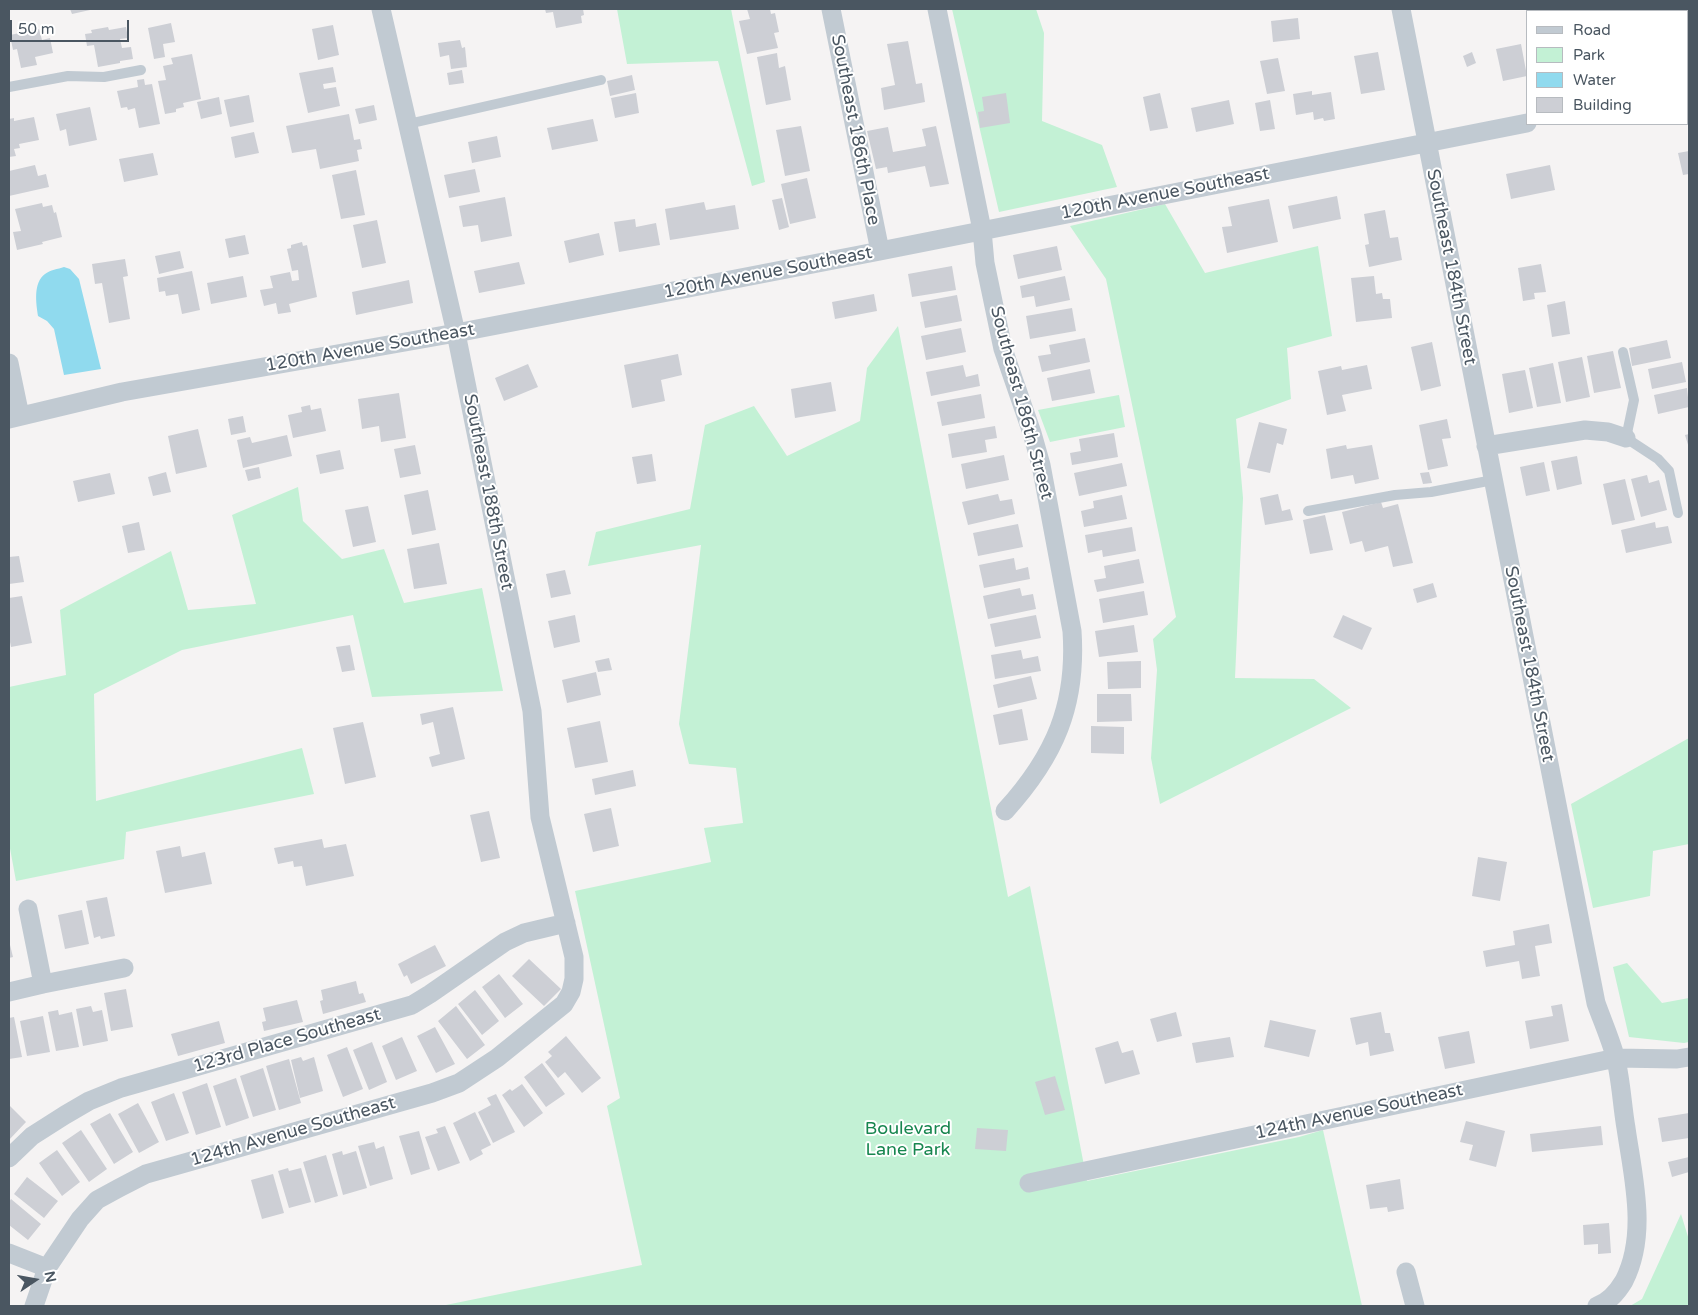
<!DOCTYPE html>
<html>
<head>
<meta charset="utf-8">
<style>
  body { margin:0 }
  #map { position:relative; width:1698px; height:1315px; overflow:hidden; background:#f5f3f3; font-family:"Varela Round",sans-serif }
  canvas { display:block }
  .frame { position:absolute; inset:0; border:10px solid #4a5661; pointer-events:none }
  .legend { position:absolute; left:1526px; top:10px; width:162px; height:115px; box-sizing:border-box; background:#fff; border:1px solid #b7bbc0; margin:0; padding:6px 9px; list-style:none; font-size:15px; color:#4a5661 }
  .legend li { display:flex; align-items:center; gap:10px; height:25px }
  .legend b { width:25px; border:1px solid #b7bbc0 }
  .north { position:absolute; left:10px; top:1255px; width:50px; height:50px; -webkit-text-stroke:4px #fff; paint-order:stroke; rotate:78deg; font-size:14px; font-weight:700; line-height:20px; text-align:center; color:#4a5661 }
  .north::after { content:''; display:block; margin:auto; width:18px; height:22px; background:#4a5661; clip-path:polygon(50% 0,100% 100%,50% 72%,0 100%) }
  .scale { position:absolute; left:10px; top:20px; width:119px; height:22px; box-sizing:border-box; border:2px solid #4a5661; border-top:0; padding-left:6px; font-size:15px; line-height:18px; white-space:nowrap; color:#4a5661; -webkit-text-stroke:4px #fff; paint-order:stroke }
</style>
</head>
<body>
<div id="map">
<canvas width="1698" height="1315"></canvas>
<div class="frame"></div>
<ul class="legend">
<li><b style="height:6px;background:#c1cad2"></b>Road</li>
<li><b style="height:14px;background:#c3f1d5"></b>Park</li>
<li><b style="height:14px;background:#90daee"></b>Water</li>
<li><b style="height:14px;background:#cdcfd5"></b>Building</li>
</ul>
<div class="north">N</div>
<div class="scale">50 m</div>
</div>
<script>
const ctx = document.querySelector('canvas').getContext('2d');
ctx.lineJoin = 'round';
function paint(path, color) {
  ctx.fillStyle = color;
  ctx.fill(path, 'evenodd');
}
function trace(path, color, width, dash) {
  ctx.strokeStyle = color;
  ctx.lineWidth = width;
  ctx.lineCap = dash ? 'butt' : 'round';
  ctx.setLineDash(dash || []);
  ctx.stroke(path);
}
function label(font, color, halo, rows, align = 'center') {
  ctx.font = font + ' "Varela Round",sans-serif';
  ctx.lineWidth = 4;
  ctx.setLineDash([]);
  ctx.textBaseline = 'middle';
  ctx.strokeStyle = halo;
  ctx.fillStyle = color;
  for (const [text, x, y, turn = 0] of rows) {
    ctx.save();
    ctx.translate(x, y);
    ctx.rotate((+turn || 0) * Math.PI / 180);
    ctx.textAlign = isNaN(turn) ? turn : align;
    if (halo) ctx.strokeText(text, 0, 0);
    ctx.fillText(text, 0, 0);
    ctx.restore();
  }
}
paint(new Path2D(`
  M617 9H731L765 182 752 186 718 61 627 64Z
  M952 9H1036L1044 33 1042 121 1102 145 1117 187 999 212Z
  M1165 204 1205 273 1318 246 1332 336 1287 348 1291 399 1236 419 1243 498 1235 678 1314 679 1351 708 1160 804 1151 758 1157 670 1153 639 1176 617 1106 279 1070 226Z
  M898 326 1008 897 1030 886 1087 1181 1299 1137 1323 1130 1362 1306H441L642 1265 607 1106 620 1098 575 891 711 862 704 828 743 823 736 768 689 764 679 724 701 545 588 566 596 532 690 509 705 425 754 406 787 456 860 421 867 368Z
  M1119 395 1125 427 1050 442 1038 410Z
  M298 487 303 521 342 559 384 549 404 603 482 588 503 691 372 697 353 615 182 650 94 694 96 801 302 748 314 794 126 832 124 859 16 881 9 843V687L66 675 60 610 171 551 188 610 256 604 232 515Z
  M1689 738V844L1653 851 1650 896 1593 908 1571 804Z
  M1627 963 1662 1003 1689 998V1042L1684 1043 1629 1037 1613 967Z
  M1681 1214 1689 1240V1306H1630L1642 1299Z`), '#c3f1d5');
paint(new Path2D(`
  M64 267 70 269 79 279 101 369 64 375 54 329 47 321 38 316C36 303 33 283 45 274 50 270 58 269 64 267Z`), '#90daee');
paint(new Path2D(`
  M70 9H90V10L72 14Z
  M545 9H583L584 15 581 16 582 23 556 28 553 12 546 13Z
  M747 9H770L771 14 775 13 779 32 774 33 778 48 747 54 739 21 750 19Z
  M1663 9H1689V17L1687 18V11H1664Z
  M1298 18 1300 39 1273 42 1271 21Z
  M171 23 175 42 163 44 165 57 154 59 148 28Z
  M333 25 339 55 318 60 312 29Z
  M108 27 109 30 126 27 128 38 120 39 122 48 131 47 133 59 120 61V63L98 67 94 45 87 46 85 34 92 33 91 30Z
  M39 29 42 40 50 38 53 53 35 57 37 65 21 68 17 49 13 50 10 35Z
  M460 40 462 48 465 47 467 67 451 69 449 55 440 57 438 43Z
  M908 41 916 84 922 83 925 102 884 110 881 88 895 85 887 44Z
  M1521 44 1527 76 1503 81 1496 49Z
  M1378 52 1385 90 1361 94 1354 56Z
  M1472 52 1476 63 1467 67 1463 56Z
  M777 53 779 68 785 66 791 100 766 105 757 57Z
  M192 54 201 99 183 103 184 107 176 109V112L165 114 158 81 166 80 163 66 173 64 171 58Z
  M1278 58 1285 91 1267 94 1260 61Z
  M333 67 336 82 323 84 324 89 336 87 340 106 308 113 299 73Z
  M462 70 464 83 449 85 447 73Z
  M632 75 635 90 610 96 607 81Z
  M144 79 145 85 152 84 160 124 139 128 135 108 128 110 127 107 121 108 117 91 138 87 137 80Z
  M1312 91V95L1331 92 1335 119 1324 121 1323 118 1314 120 1313 112 1296 115 1293 94Z
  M636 93 639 113 615 118 611 98Z
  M1006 93 1010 123 980 128 978 112 984 111 982 97Z
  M1160 93 1168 128 1150 131 1143 97Z
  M249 95 254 122 230 127 224 100Z
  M219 97 222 114 201 119 197 102Z
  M1229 100 1234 124 1196 132 1191 108Z
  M1270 100 1275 129 1260 131 1255 103Z
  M374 105 377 120 359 124 355 109Z
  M90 107 97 140 69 146 66 129 60 131 56 114Z
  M349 114 354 140 360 139 362 149 357 150 359 161 320 169 316 149 292 153 286 126Z
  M34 117 39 140 19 144 20 148 14 149 16 156 9 157V119L14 118V121Z
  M593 119 598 141 552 150 547 128Z
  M801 126 810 171 785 176 776 130Z
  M936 126 949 184 930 187 925 166 888 173 887 167 876 169 867 131 888 127 893 152 926 146 922 129Z
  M254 132 259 153 235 158 231 137Z
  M497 136 501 157 472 163 468 142Z
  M1689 151V174L1683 175 1678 153Z
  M153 153 158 175 124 182 119 159Z
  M35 165 38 176 46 174 49 187 9 196V171Z
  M1550 165 1555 190 1511 199 1506 174Z
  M475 169 480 192 449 198 444 175Z
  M356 170 365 215 341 219 332 175Z
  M807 178 816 218 790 224 781 184Z
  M1337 196 1341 219 1293 229 1288 206Z
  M505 197 512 236 481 242 478 225 463 227 459 206Z
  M782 198 789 227 779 230 772 200Z
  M1269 199 1278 242 1227 253 1222 227 1232 226 1228 207Z
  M704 202 706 210 735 205 739 229 670 240 665 209Z
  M42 203 43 207 52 205 54 213 56 212 62 237 42 242 43 244 17 250 13 232 21 231 15 209Z
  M1385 210 1390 238 1398 237 1402 260 1369 267 1365 245 1369 244 1364 214Z
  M635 219 636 227 656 223 660 245 619 252 614 222Z
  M377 220 386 263 362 268 353 225Z
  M599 233 604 255 569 263 564 241Z
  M245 235 249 254 229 258 225 239Z
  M302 242 303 246 307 245 317 297 289 304 291 312 278 314 276 303 264 306 260 290 273 288 270 276 290 272 292 281 299 280 298 270 292 271 287 249 291 248V245Z
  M1057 246 1062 270 1018 279 1013 255Z
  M180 251 184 268 159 274 155 256Z
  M125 259 128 276 123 277 130 319 109 323 102 283 95 284 92 264Z
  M519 262 525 284 479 293 474 271Z
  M1541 264 1546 292 1534 293 1535 299 1523 301 1518 268Z
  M952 266 956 290 912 297 908 274Z
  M192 271 200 310 182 314 178 294 166 296 165 291 159 292 157 278Z
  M243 276 247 297 211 304 207 283Z
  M1065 276 1070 300 1036 307 1034 296 1022 298 1020 286Z
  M1374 276 1376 294 1382 293 1383 299H1390L1392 318 1356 322 1351 278Z
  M409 280 413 303 356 315 352 292Z
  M874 294 877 311 835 319 832 302Z
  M957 295 962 321 925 328 920 302Z
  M1565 301 1570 334 1552 337 1547 305Z
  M1072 308 1076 331 1030 339 1026 316Z
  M961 328 966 352 926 360 921 336Z
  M1085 338 1090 362 1042 372 1038 356 1051 354 1049 345Z
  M1667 340 1671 358 1632 366 1629 348Z
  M1432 342 1441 386 1421 391 1411 347Z
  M1613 351 1621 388 1594 393 1587 356Z
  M678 354 682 375 661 380 665 401 632 408 624 365Z
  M1582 357 1590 397 1566 402 1558 362Z
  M1682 362 1686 382 1652 389 1648 369Z
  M1553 363 1561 403 1537 407 1529 368Z
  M528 364 538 387 504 401 495 378Z
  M963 365 966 377 978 374 980 386 931 396 926 372Z
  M1367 365 1372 389 1342 395 1346 411 1327 415 1318 371 1341 366 1342 370Z
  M1090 369 1095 393 1052 401 1047 378Z
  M1525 370 1533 408 1509 413 1502 374Z
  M831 382 836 411 795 418 791 389Z
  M1687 388 1689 407 1658 414 1654 395Z
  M399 393 406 438 381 442 379 426 362 429 358 399Z
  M981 394 985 418 942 426 937 402Z
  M310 405 311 410 321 408 326 431 293 438 288 415 302 412 301 407Z
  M243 416 246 432 231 435 228 419Z
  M1447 419 1451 438 1442 439 1448 466 1428 470 1419 425Z
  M1259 422 1287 429 1283 445 1277 443 1270 473 1247 468Z
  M995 426 997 438 985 440 987 452 952 458 948 434Z
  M198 429 207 467 176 474 168 436Z
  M1114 433 1118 457 1072 465 1070 453 1081 451 1079 439Z
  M1689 434V448L1685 435Z
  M287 435 292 456 243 468 237 440 250 437 252 443Z
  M415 445 421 474 400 478 394 449Z
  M1346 445 1347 449 1372 445 1379 479 1355 484 1353 475 1331 479 1326 449Z
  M340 450 344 469 320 474 316 455Z
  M652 454 656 481 637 484 632 457Z
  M1004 455 1009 480 966 489 961 464Z
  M1577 456 1582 484 1557 490 1551 461Z
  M1544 462 1550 491 1526 496 1520 467Z
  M1122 463 1127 486 1079 496 1074 473Z
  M259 467 261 478 248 481 245 470Z
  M166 472 171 492 153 496 148 477Z
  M1429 472 1432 483 1423 484 1420 473Z
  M110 473 115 494 78 502 73 481Z
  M1647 475 1649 483 1659 480 1667 510 1641 517 1631 479Z
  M1625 479 1635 520 1612 525 1603 484Z
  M428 490 436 530 412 535 404 495Z
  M998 494 1000 501 1012 499 1015 514 968 525 962 502Z
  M1278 494 1282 511 1290 509 1293 520 1265 525 1260 498Z
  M1122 495 1127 519 1084 527 1081 511 1094 508 1093 501Z
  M1381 502 1383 508 1398 504 1413 563 1393 567 1388 546 1365 552 1362 541 1350 544 1342 512Z
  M368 506 376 542 353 547 345 510Z
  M1325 515 1333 550 1310 554 1303 520Z
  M139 522 145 550 128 553 122 526Z
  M1655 522 1656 528 1668 526 1672 543 1626 553 1621 530Z
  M1018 524 1023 547 978 556 973 533Z
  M1132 527 1136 551 1103 557 1102 550 1088 553 1085 535Z
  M439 543 447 584 414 589 407 549Z
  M19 556 24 582 9 584V557Z
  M1014 558 1016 570 1028 567 1030 579 984 588 979 565Z
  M1139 559 1144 583 1097 592 1094 580 1106 578 1104 566Z
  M565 570 571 594 551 598 546 574Z
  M1433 583 1437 597 1417 603 1413 589Z
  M1020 588 1022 596 1033 594 1036 609 988 619 983 596Z
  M1144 591 1148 615 1103 623 1099 599Z
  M22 596 32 643 11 647 9 637V598Z
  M575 615 580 642 554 648 548 621Z
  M1036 615 1041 638 995 647 990 624Z
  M1343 615 1372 628 1362 650 1333 637Z
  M1134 625 1138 652 1099 657 1095 631Z
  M350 645 355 670 342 672 336 647Z
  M1021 650 1023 659 1038 656 1041 671 995 679 991 655Z
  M609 658 612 670 598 672 595 661Z
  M1141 661V688L1108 689 1107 662Z
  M596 672 601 695 567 703 562 680Z
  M1031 676 1037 699 998 708 993 685Z
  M1097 694H1131L1132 721 1097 722Z
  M453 707 465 759 432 767 429 757 440 754 433 722 422 725 420 714Z
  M1022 709 1028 740 999 745 993 715Z
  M600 721 608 762 575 768 567 728Z
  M363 722 376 777 345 784 333 728Z
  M1091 726 1124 727V754L1091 753Z
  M633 770 636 786 595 795 592 779Z
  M611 808 619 846 593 852 584 814Z
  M489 811 500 858 481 862 470 815Z
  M322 839 324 848 346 844 354 876 306 886 302 866 294 867 293 861 278 864 274 848Z
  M180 846 182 857 205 852 212 884 165 893 156 851Z
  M1478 857 1507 862 1500 901 1472 896Z
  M107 897 115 936 101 939 100 936 94 938 86 901Z
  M82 910 89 944 65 949 58 915Z
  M1549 924 1552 943 1535 946 1540 976 1522 979 1519 961 1486 967 1483 951 1515 945 1513 931Z
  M9 941 13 957 9 958Z
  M435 945 446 966 411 984 407 975 404 977 398 964Z
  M529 959 561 989 544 1006 512 976Z
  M499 974 523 1004 505 1018 482 987Z
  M356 981 359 994 363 993 366 1002 323 1014 320 1001 323 1000 321 990Z
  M126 989 133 1027 111 1031 104 993Z
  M475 990 499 1021 482 1035 458 1004Z
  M297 1000 303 1022 264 1031 262 1022 266 1021 263 1008Z
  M1562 1004 1569 1041 1530 1049 1525 1021 1553 1016 1551 1006Z
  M91 1006 93 1012 102 1010 108 1041 83 1046 76 1009Z
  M456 1006 485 1045 467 1059 438 1021Z
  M58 1010 59 1015 72 1012 79 1047 56 1051 48 1012Z
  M1176 1012 1182 1036 1157 1042 1150 1019Z
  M1381 1012 1385 1033H1390L1394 1051 1370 1056 1368 1042 1356 1045 1350 1018Z
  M43 1016 50 1052 27 1056 20 1021Z
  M14 1017 22 1057 9 1059V1018Z
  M1270 1020 1316 1030 1309 1057 1264 1047Z
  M219 1021 225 1043 178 1056 171 1034Z
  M435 1027 455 1064 436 1073 417 1036Z
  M1469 1031 1475 1063 1445 1069 1438 1037Z
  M566 1036 601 1078 582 1093 565 1072 558 1078 545 1062 552 1056 548 1052Z
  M402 1037 417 1071 396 1080 382 1046Z
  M1230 1037 1234 1057 1196 1063 1192 1043Z
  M1118 1041 1122 1053 1133 1050 1140 1074 1105 1084 1095 1048Z
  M372 1042 387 1082 369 1090 353 1050Z
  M347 1047 363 1089 343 1097 327 1055Z
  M301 1057 303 1061 314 1057 323 1091 300 1098 291 1060Z
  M289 1059 301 1103 279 1110 266 1066Z
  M542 1063 565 1094 546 1107 524 1077Z
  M263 1068 276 1110 253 1117 240 1076Z
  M1055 1076 1065 1110 1045 1115 1035 1082Z
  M236 1078 249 1118 226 1126 213 1086Z
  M207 1083 221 1127 196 1135 182 1092Z
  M522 1084 543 1113 524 1127 502 1095 510 1089 512 1091Z
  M174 1093 189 1133 166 1141 151 1102Z
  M496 1094 515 1132 493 1143 478 1112 491 1105 487 1098Z
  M138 1103 159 1142 139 1153 118 1114Z
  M9 1105 26 1122 9 1140Z
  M475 1112 491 1145 481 1150 483 1154 470 1161 453 1123Z
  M110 1113 133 1152 114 1164 90 1124Z
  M1689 1113V1138L1662 1142 1658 1118Z
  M1466 1121 1505 1131 1496 1167 1469 1160 1473 1145 1460 1142Z
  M445 1126 460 1163 438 1171 425 1137 438 1133 436 1129Z
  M1601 1126 1603 1145 1532 1152 1530 1134Z
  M977 1128 1008 1130 1006 1151 975 1149Z
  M81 1130 107 1169 89 1182 62 1143Z
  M419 1131 430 1169 411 1175 399 1136Z
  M374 1142 376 1149 384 1146 393 1179 370 1186 358 1146Z
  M57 1150 80 1182 62 1196 39 1163Z
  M342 1151 343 1155 356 1151 367 1188 343 1195 332 1154Z
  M326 1155 338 1196 315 1203 303 1162Z
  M1689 1157V1172L1672 1177 1668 1162Z
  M288 1168 289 1171 301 1168 311 1202 289 1208 278 1171Z
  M273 1174 284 1213 262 1219 251 1180Z
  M27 1177 58 1201 44 1218 14 1194Z
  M1400 1179 1404 1209 1388 1212 1387 1207 1370 1209 1366 1185Z
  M11 1199 41 1224 28 1240 9 1225V1202Z
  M1609 1223 1611 1253 1598 1254V1244L1584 1245 1583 1225Z`), '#cdcfd5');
trace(new Path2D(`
  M9 87 68 76 104 77 141 70
  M408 124 601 80
  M1623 352 1634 400 1626 438 1658 459 1669 471 1678 513
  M1308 511 1395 495 1431 492 1493 480`), '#c1cad2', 10);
trace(new Path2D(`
  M831 9 880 251
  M937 9 982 230 985 263 1003 349 1032 433 1041 465 1072 631C1077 705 1055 756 1005 811
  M1401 9 1596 1003C1602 1020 1610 1038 1615 1056 1621 1078 1622 1105 1626 1128 1633 1177 1648 1234 1624 1281 1618 1291 1609 1302 1597 1306
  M1687 91H1689
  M9 363 20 416
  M9 419 122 392 456 333 880 251 1527 123
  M1486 446 1585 430 1608 432 1626 438
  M28 909 43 984
  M9 992 43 984 124 968
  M9 1158 32 1136 65 1115 89 1101 121 1088 412 1005 430 994 505 942 524 933 566 923
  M1029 1183 1616 1058 1677 1059 1689 1057
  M9 1253 47 1268
  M1406 1272 1415 1306
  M34 1306 47 1268 80 1219 97 1200 119 1188 146 1174 432 1093 459 1083 497 1058 564 1004 571 992 574 979V957L540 817 532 711 456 333 381 9`), '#c1cad2', 19);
label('18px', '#4a5661', '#fff', [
  ["Southeast 186th Place",855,130,79],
  ["120th Avenue Southeast",1165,194,-11],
  ["Southeast 184th Street",1451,267,79],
  ["120th Avenue Southeast",768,273,-11],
  ["120th Avenue Southeast",370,348,-10],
  ["Southeast 186th Street",1021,403,75],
  ["Southeast 188th Street",488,492,79],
  ["Southeast 184th Street",1529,664,79],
  ["123rd Place Southeast",287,1041,-16],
  ["124th Avenue Southeast",1359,1112,-12],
  ["124th Avenue Southeast",293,1132,-16]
]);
label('18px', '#17864f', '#fff', [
  ["Boulevard",908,1129],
  ["Lane Park",908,1150]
]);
</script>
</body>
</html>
